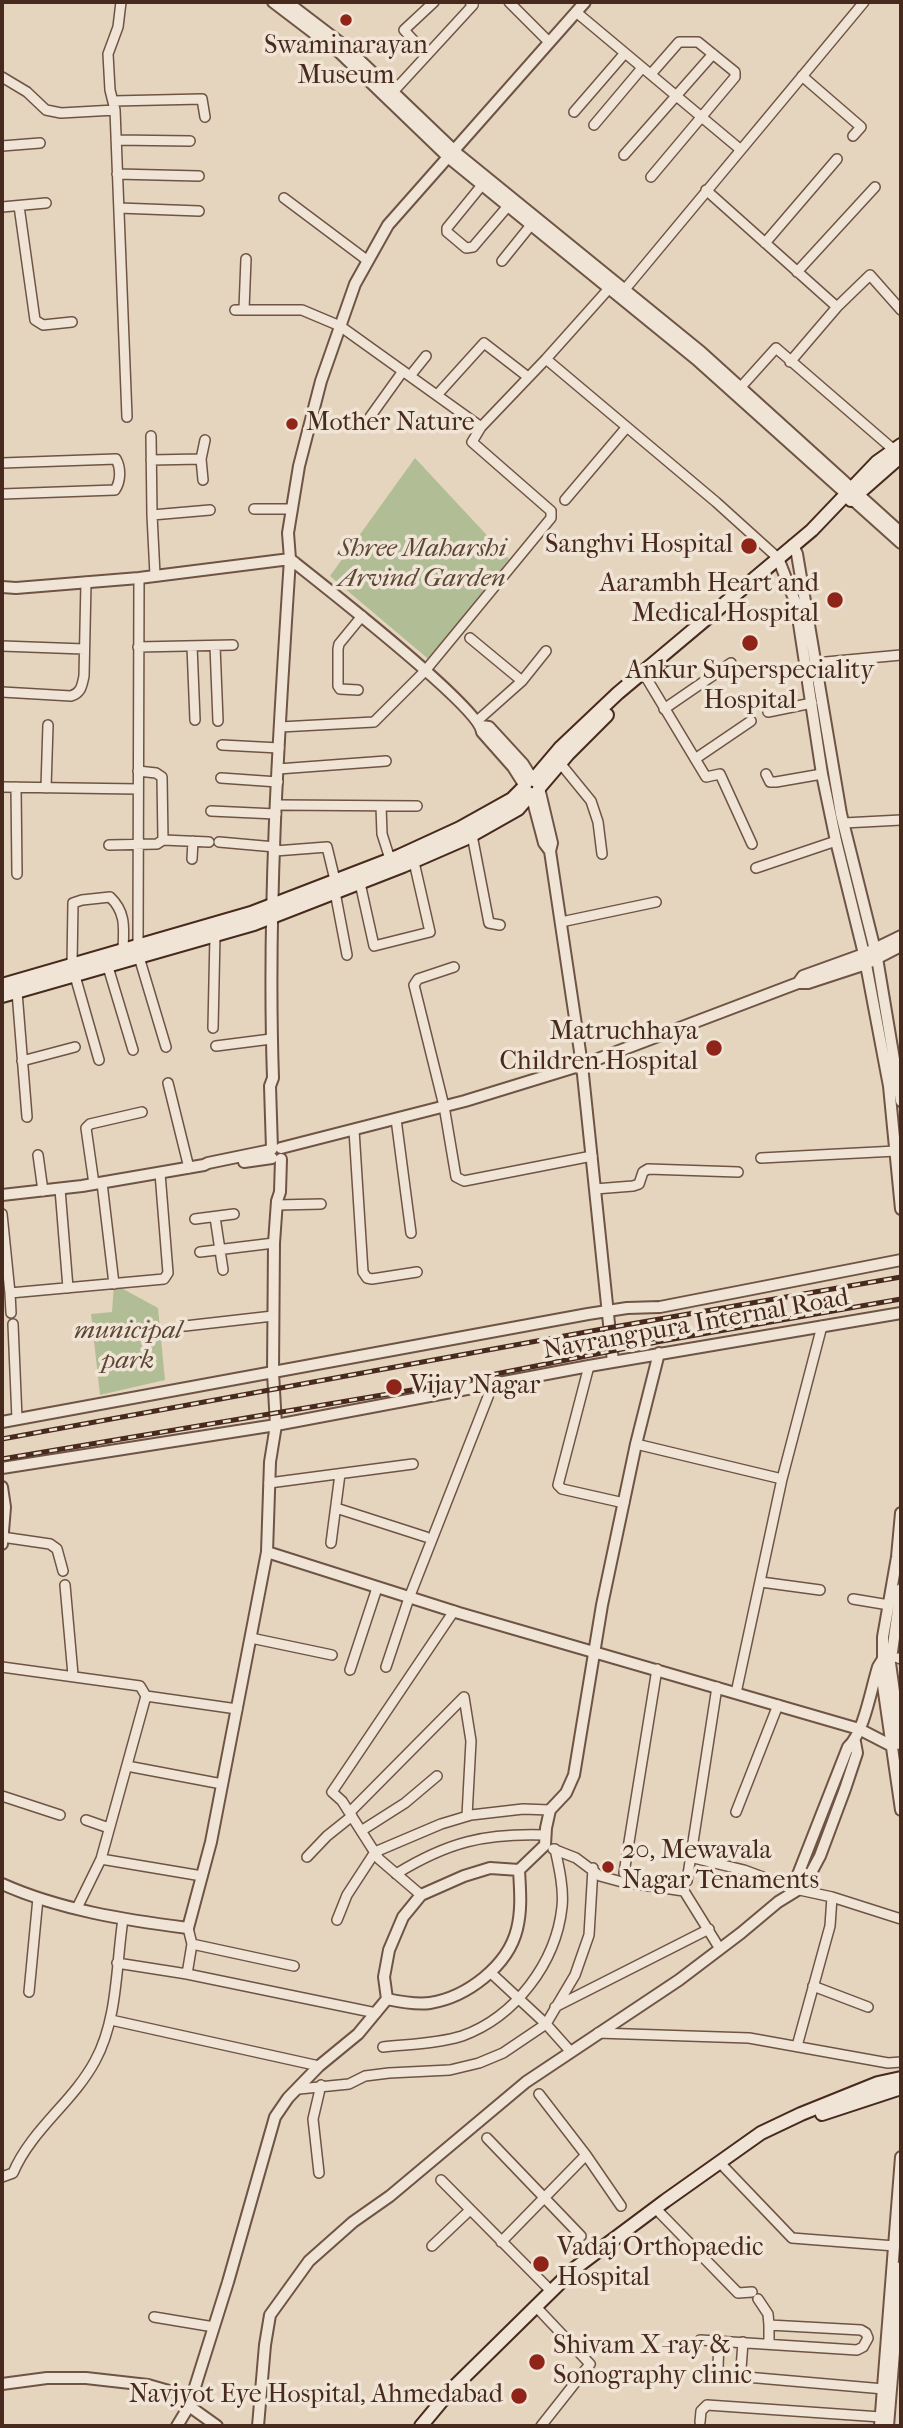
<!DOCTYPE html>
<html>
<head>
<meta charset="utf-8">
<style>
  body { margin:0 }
  #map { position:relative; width:903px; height:2428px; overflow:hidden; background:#e6d5be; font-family:"IM FELL French Canon",serif }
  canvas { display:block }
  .frame { position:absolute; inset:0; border:4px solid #47291d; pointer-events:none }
</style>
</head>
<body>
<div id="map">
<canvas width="903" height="2428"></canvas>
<div class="frame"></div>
</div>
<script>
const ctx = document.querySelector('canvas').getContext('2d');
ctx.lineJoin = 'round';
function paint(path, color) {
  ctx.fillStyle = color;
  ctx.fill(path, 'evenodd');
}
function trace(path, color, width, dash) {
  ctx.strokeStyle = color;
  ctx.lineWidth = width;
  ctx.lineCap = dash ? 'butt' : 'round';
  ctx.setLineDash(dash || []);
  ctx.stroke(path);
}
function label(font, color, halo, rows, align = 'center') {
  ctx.font = font + ' "IM FELL French Canon",serif';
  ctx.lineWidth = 7;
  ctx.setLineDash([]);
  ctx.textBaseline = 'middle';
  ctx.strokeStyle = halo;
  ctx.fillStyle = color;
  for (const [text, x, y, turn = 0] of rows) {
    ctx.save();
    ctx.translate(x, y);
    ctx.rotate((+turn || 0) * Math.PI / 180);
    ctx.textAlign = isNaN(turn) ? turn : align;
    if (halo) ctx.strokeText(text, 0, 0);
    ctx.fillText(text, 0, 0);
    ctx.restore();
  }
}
paint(new Path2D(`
  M415 458 509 559 433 663 330 576Z
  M114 1284 158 1308 165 1380 100 1395 91 1314 112 1312Z`), '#b1be95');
const minor = new Path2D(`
  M509 2 548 41
  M576 12 741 150
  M427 55 404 30 434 2
  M651 74 679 42H698L735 72V77L651 177
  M802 76 861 127 853 136
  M2 77 27 92 46 110 61 113 115 110 127 417
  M393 92 473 5 470 2
  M113 101 202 99 205 117
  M115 110 110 90 108 54 118 27 121 2
  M574 112 625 53
  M594 125 642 68
  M116 140 190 141
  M2 146 40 143
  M624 155 713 54
  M117 174 199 176
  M482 185 447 228V232L466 248 473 247 508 206
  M706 190 837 307
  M284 198 368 261
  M19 206 35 320 43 325 72 322
  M2 207 46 203
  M119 208 199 211
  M765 243 837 159
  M502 261 531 225
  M797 272 875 187
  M613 284 546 359 716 502 778 558
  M621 294 864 2
  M244 309 246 259
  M235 310H302L340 326 481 427 546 359
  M790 362 837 307 870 275 901 310
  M410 376 426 356
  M740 388 776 348 894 450
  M437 395 484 343 528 377
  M370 417 403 371
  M151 436 152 515 155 575
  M201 459 203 480
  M151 460 201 459 205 440
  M2 463 116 459C121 468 121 481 115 490L2 494
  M565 500 626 428
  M254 509H292
  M152 515 210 510
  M470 638 522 681
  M2 646 84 649
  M192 646 195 720
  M215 646 218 721
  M138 647 233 645
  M815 663 901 655
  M647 679 706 777 720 774 752 844
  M358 690 340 689 338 686V649L339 644 362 616
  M2 692 71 696C81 693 82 686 84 676L86 582
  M664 709 731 663
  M768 712 812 703
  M477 721 522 681 546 651
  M280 727 374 722 425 671 551 518V511L472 442 481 427
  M222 745 279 748
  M695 759 751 721
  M560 763 591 801 598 822 602 854
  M278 769 386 761
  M766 774 770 782H776L822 774
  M221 778 278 782
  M2 787 138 789
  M16 787 17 874
  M46 788 48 725
  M277 805 417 806
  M381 806 382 834 390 859
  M211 811 276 814
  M844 823 901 820
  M472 835 489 923 500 925
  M163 840 209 842
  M219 842 275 847
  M109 845 157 844 163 840 162 777 156 773 138 771
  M275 851 327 847 335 880
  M192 859 193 841
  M756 868 836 841
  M360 883 374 946 430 932 414 862
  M335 892 347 955
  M561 922 656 902
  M138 946 139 578
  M139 957 166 1047
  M72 965 73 903 82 900 110 897C126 912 124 928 123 949
  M108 967 133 1050
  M454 967 418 979 414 985 444 1106 456 1177 464 1181 592 1156
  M75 976 99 1060
  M17 992 27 1117
  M213 1028 215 935
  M216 1046 271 1039
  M22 1061 75 1047
  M168 1083 189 1168
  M396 1119 411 1233
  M354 1130 363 1272 367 1278 372 1279 417 1272
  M38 1155 43 1191
  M761 1158 896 1151
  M102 1183 114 1284
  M94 1184 86 1128 90 1124 142 1112
  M60 1189 68 1288
  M595 1189 633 1186 639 1184 643 1172 648 1169 738 1172
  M277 1205 321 1204
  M2 1214 10 1293 164 1279 168 1273 160 1173
  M215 1217 223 1270
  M195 1219 234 1214
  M200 1252 274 1243
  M10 1293 11 1313
  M13 1324 17 1419
  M185 1326 273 1316
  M589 1366 558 1485 562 1489 624 1503
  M636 1444 782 1479
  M269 1483 413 1464
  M336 1508 426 1537
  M2 1537 50 1544 57 1549 63 1571
  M331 1543 340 1474
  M761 1582 820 1590
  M65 1585 73 1675
  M853 1599 889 1605
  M251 1638 332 1655
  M898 1658 901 1659
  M2 1667 140 1686 146 1696
  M386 1667 409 1598 493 1384
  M350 1670 377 1588
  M736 1693 782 1479 822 1326
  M127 1766 222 1784
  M2 1796 60 1815
  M350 1812 464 1697 471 1741 467 1816
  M736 1812 778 1705
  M86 1820 109 1828
  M361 1831 405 1803 437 1776
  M553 1849 576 1858 600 1876 622 1882 684 1891 720 1949
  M307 1857 327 1836 352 1816
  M690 1857 744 1870 795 1889 832 1897 901 1919
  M101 1859 202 1876
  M624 1873 657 1669
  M396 1874C448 1842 485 1833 545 1835
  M687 1881 717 1687
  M421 1895 379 1859 342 1801 332 1792 454 1611
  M77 1908 101 1859 146 1696 237 1709
  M337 1920 347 1895 375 1852 441 1824 471 1815 523 1809 550 1810
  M192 1944 294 1966
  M117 1963 187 1974 376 2013
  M490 1972 546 2024 571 2052
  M187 1974 192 1944 188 1928
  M813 1986 868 2007
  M29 1992 38 1898
  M555 2007 709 1929
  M111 2020 319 2066
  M598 2033 749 2038 888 2063 901 2062
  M797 2046 830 1926 832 1897
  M383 2047C409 2044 436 2044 462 2036 515 2017 556 1963 562 1907 564 1889 559 1867 555 1849
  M299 2089 349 2084 365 2076 389 2073 450 2070 479 2063 503 2053 546 2024 575 1975 589 1935 593 1868
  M487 2138 581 2236
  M586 2155 621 2206
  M724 2167 792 2238 895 2246
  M319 2173 313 2119 321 2085
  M2 2177 13 2173C31 2130 73 2102 95 2061 118 2019 116 1965 123 1919
  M441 2180 551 2291
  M660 2213 738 2293 752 2292
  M501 2242 586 2155 539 2094
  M432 2246 470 2210
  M758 2299 768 2314 769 2325
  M540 2311 590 2364 541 2426
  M154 2317 214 2327
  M700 2340 857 2350 863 2347 868 2338 866 2333 861 2330 769 2325V2344
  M718 2367 719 2341
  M741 2369 743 2342
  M700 2373 884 2389
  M700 2422 701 2411 707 2405 881 2417`);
const tertiary = new Path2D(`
  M273 2 340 53 448 157 696 359 901 543
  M287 2 346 47 460 156 701 352 901 533
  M793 545 797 554 841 814 877 958 901 1101
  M778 558 796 604 822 774 836 841 864 954 889 1086 901 1209
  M2 587 16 588 139 578 290 559C319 582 479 707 482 732L513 767 525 786
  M481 726 489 727 523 764 533 780
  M539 788 552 843 550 851 582 1065 613 1362
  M531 794 544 843 550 851
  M798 983 803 976 864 954 901 936
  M281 1148 465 1101 582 1065 798 983H808L866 964 901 946
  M272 1149 270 1086 273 1078C267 905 279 731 290 559L288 533 299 466 321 381 355 284 388 225 585 2
  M244 1162 272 1158
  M2 1195 82 1186 204 1165 208 1163 271 1150
  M2 1422 588 1314 627 1308 660 1307 901 1260
  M2 1468 276 1425 589 1366 901 1313
  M2 1487 5 1507 2 1544
  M267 1552 459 1613 859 1729 890 1745 901 1743
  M883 1658V1637L897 1557 901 1513
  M891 1659 901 1589
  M890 1663 901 1742
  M883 1667 882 1678 901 1810
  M2 1884C60 1910 125 1920 188 1928L211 1842 267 1552 270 1462 276 1425 273 1373 274 1243 277 1201 280 1192 281 1159
  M795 1889 797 1877 848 1747C864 1733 871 1689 878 1667L883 1659
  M387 1999C401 2002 416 2005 430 2003 467 1997 508 1966 517 1929 522 1909 520 1889 519 1870
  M2 2384 47 2378H86L148 2385 176 2393 189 2406 217 2426
  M177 2426 189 2406 228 2282 275 2117 288 2098 319 2066 358 2034 387 1999 384 1977 389 1950 403 1917 421 1895 464 1876 490 1868 519 1870 545 1845 546 1828 550 1810 566 1793 574 1775 602 1605 636 1444 659 1353
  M258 2426 265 2345 270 2315 309 2261 353 2222 390 2196 526 2082 679 1980 741 1933 778 1902 804 1886 820 1856 845 1789 857 1753 855 1742
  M880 2426 901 2157
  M888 2426 901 2267`);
const secondary = new Path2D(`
  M851 500 901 456
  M533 780 561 747 618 693 812 530 877 462 901 445
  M539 788 568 754 607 715
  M2 985 251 913 399 856 460 828 512 799 525 786
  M2 996 254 924 403 866 465 839 518 809 531 794
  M822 2114 901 2088
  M421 2426 451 2390 574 2269 665 2201 761 2133 801 2114 878 2083 901 2078`);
trace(minor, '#6f5445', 12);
trace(tertiary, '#6f5445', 14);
trace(secondary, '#47291d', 16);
trace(minor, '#efe4d5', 9);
trace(tertiary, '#efe4d5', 10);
trace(secondary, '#efe4d5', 12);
const rail = new Path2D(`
  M2 1439 608 1328 901 1277
  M2 1459 430 1387 662 1341 901 1299`);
trace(rail, '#47291d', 5);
trace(rail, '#efe4d5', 2.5, [8]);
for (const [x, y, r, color] of [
  [346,20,7,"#8f2418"],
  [292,424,7,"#8f2418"],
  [749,546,9,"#8f2418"],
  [835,600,9,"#8f2418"],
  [750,643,9,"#8f2418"],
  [714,1048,9,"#8f2418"],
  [394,1387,9,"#8f2418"],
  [608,1867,7,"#8f2418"],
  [541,2264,9,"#8f2418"],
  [537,2362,9,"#8f2418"],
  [519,2396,9,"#8f2418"]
]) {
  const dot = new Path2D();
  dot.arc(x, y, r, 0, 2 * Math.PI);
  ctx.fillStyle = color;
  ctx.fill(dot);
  trace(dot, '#efe4d5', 2.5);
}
label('26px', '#47291d', '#efe4d5', [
  ["Swaminarayan",346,47,"center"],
  ["Museum",346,77,"center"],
  ["Mother Nature",306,424],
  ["Sanghvi Hospital",733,546,"right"],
  ["Aarambh Heart and",819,585,"right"],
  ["Medical Hospital",819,615,"right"],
  ["Ankur Superspeciality",750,672,"center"],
  ["Hospital",750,702,"center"],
  ["Matruchhaya",698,1033,"right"],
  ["Children Hospital",698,1063,"right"],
  ["Vijay Nagar",410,1387],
  ["20, Mewavala",622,1852],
  ["Nagar Tenaments",622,1882],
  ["Vadaj Orthopaedic",557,2249],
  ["Hospital",557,2279],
  ["Shivam X-ray &",553,2347],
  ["Sonography clinic",553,2377],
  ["Navjyot Eye Hospital, Ahmedabad",503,2396,"right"]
], 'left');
label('italic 26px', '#5c4735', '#efe4d5', [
  ["Shree Maharshi",422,550],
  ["Arvind Garden",422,580],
  ["municipal",128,1332],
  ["park",128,1362]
]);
label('26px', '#47291d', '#efe4d5', [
  ["Navrangpura Internal Road",696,1325,-10]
]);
</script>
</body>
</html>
